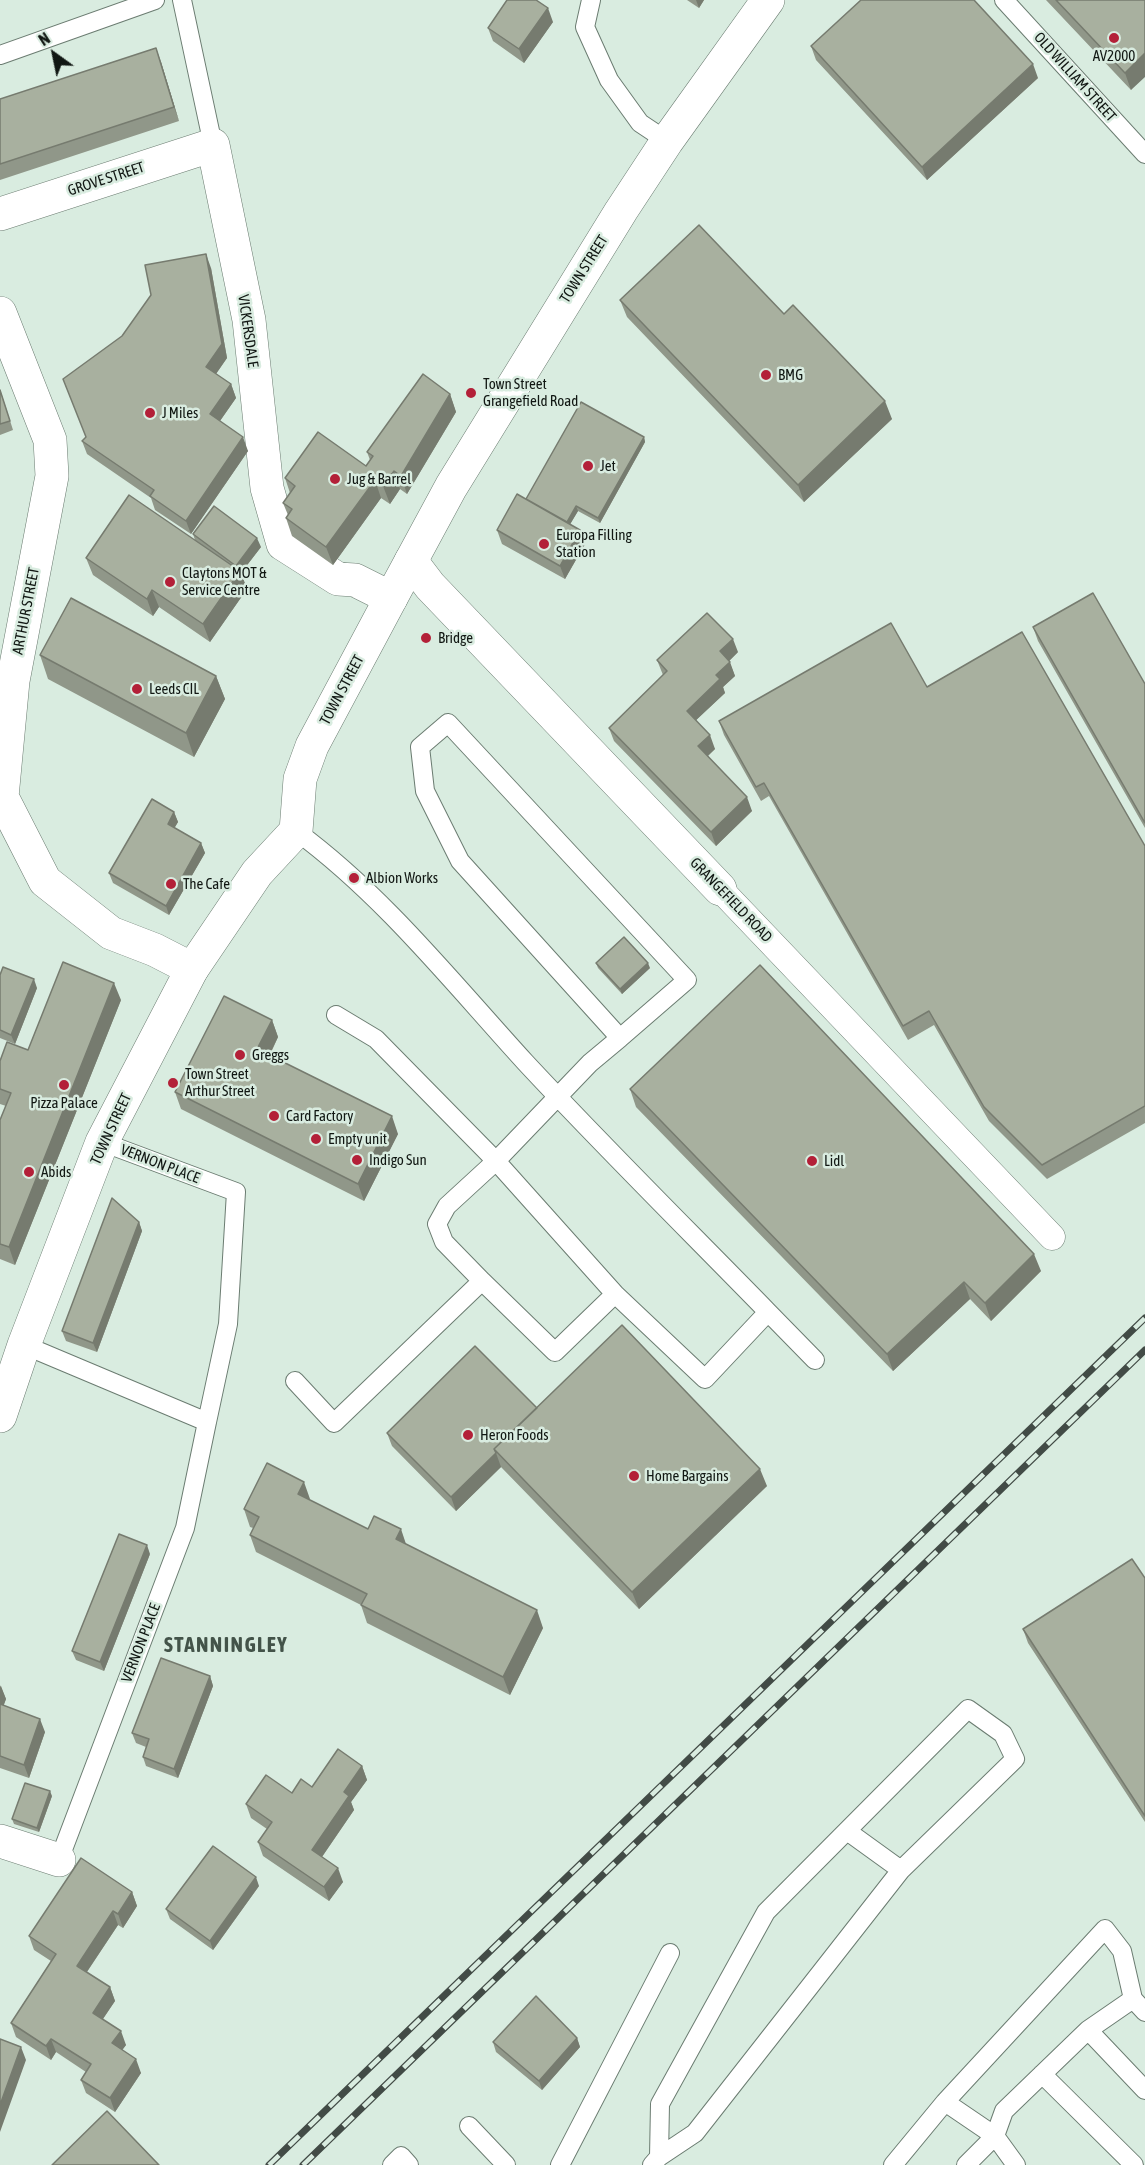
<!DOCTYPE html>
<html>
<head>
<meta charset="utf-8">
<style>
  body { margin:0 }
  #map { position:relative; width:1145px; height:2165px; overflow:hidden; background:#d9ece0; font-family:"Asap Condensed",sans-serif }
  canvas { display:block }
  .north { position:absolute; left:24px; top:24px; width:60px; height:60px; -webkit-text-stroke:4px #d9ece0; paint-order:stroke; rotate:327deg; font-size:16px; font-weight:700; line-height:24px; text-align:center; color:#111713 }
  .north::after { content:''; display:block; margin:auto; width:21px; height:27px; background:#111713; clip-path:polygon(50% 0,100% 100%,50% 72%,0 100%) }
</style>
</head>
<body>
<div id="map">
<canvas width="1145" height="2165"></canvas>
<div class="north">N</div>
</div>
<script>
const ctx = document.querySelector('canvas').getContext('2d');
ctx.lineJoin = 'round';
function trace(path, color, width, dash) {
  ctx.strokeStyle = color;
  ctx.lineWidth = width;
  ctx.lineCap = dash ? 'butt' : 'round';
  ctx.setLineDash(dash || []);
  ctx.stroke(path);
}
function paint(path, color) {
  ctx.fillStyle = color;
  ctx.fill(path, 'evenodd');
}
function label(font, color, halo, rows, align = 'center') {
  ctx.font = font + ' "Asap Condensed",sans-serif';
  ctx.lineWidth = 5;
  ctx.setLineDash([]);
  ctx.textBaseline = 'middle';
  ctx.strokeStyle = halo;
  ctx.fillStyle = color;
  for (const [text, x, y, turn = 0] of rows) {
    ctx.save();
    ctx.translate(x, y);
    ctx.rotate((+turn || 0) * Math.PI / 180);
    ctx.textAlign = isNaN(turn) ? turn : align;
    if (halo) ctx.strokeText(text, 0, 0);
    ctx.fillText(text, 0, 0);
    ctx.restore();
  }
}
const service = new Path2D(`
  M182 0 213 145
  M591 0 585 27 609 80 640 123 667 141
  M1004 0 1145 154
  M0 55 155 0
  M336 1015 376 1039 496 1161 447 1206 437 1224 444 1242 482 1281
  M102 1142 236 1192 228 1324 207 1422
  M615 1294 496 1161 590 1063 620 1038 460 861 425 791 420 747 448 723 687 980 620 1038
  M768 1312 815 1360
  M24 1345 207 1422 185 1528 59 1860
  M295 1381 334 1423 482 1281 555 1352 615 1294 705 1379 768 1312C687 1229 604 1147 525 1062 452 982 383 895 296 831
  M847 1831 901 1870
  M1088 2030 1145 2090
  M1042 2074 1134 2165
  M945 2102 995 2136 1016 2165
  M469 2126 506 2165
  M392 2165 401 2156 409 2165
  M560 2165 670 1953
  M652 2165 659 2157 695 2133 901 1870 1015 1759 1003 1734 968 1709 766 1912 660 2104 659 2157
  M893 2165 945 2102 1105 1929 1122 1951 1133 1999 1145 2012
  M966 2165 995 2136 1004 2111 1088 2030 1133 1999`);
const pedestrian = new Path2D(`
  M720 889 1052 1237`);
const minor = new Path2D(`
  M0 214 213 145 249 320 267 488 283 544 338 579 355 580 391 598
  M0 313 50 440 52 476 13 681 2 797 45 881 111 933 155 950 192 969
  M411 561 430 586 720 889
  M0 1841 59 1860`);
const secondary = new Path2D(`
  M0 1416 24 1345 102 1142 192 969 257 873 296 831 300 779 312 746 391 598 451 487 621 211 667 141 768 0`);
trace(service, '#6b7c71', 20);
trace(pedestrian, '#6b7c71', 27);
trace(minor, '#6b7c71', 34);
trace(secondary, '#6b7c71', 34);
trace(service, '#fff', 18);
trace(pedestrian, '#fff', 26);
trace(minor, '#fff', 33);
trace(secondary, '#fff', 33);
const rail = new Path2D(`
  M269 2165 1145 1318
  M303 2165 1145 1350`);
trace(rail, '#424b46', 7);
trace(rail, '#d9ece0', 4.5, [14]);
paint(new Path2D(`
  M687 0H704L699 8Z
  M1046 0H1145L1131 90Z
  M553 22 524 63 493 41 488 28Z
  M811 46 1038 78 927 180 816 60Z
  M161 62 179 121 0 180V99Z
  M211 268 227 358 216 374 231 384 236 398 220 421 248 451 191 534 155 510 151 498 87 454 82 441 85 438 122 336Z
  M620 300 784 314 892 419 804 502 627 317Z
  M0 389 13 430 0 435Z
  M450 394 456 412 407 494 400 489 390 504 381 498 333 565 292 536 286 518 288 515 283 503 290 493 285 478 366 466 370 460 367 452Z
  M644 437 645 442 600 523 578 511 570 524 580 530 585 544 565 579 502 544 497 530 526 499Z
  M193 534 261 547 241 573 247 589 210 642 159 607 153 616 93 575 86 558 195 540Z
  M1033 627 1145 684V828L1038 641Z
  M738 652 729 661 735 676 723 687 725 693 696 720 715 749 708 756 752 811 716 846 614 741 609 728 663 675 657 660Z
  M40 655 216 676 225 699 194 757 48 679Z
  M927 687 1145 846V1123L1047 1179 989 1121 934 1025 908 1040 769 796 761 801 724 735 719 721Z
  M174 812 178 822 174 828 201 843 205 853 169 915 113 883 109 873Z
  M596 963 650 968 622 994 598 968Z
  M0 975 37 988 15 1044 0 1038Z
  M121 1000 15 1265 0 1259V1120L6 1106 0 1104V1061L28 1050Z
  M272 1020 278 1037 270 1055 398 1134 364 1201 181 1109 175 1092Z
  M630 1089 1041 1271 991 1321 970 1299 893 1371 636 1107Z
  M139 1222 142 1231 97 1352 66 1341 62 1331Z
  M537 1408 767 1486 639 1609 501 1467 456 1511 392 1446 387 1433Z
  M310 1499V1500L368 1529 406 1545 543 1628 510 1695 367 1623 361 1605 256 1552 250 1535 253 1528 250 1527 244 1509Z
  M150 1554 104 1671 76 1660 72 1651Z
  M1145 1578V1822L1028 1643 1023 1629Z
  M210 1676 213 1686 178 1778 146 1766 143 1757 146 1747 136 1743 132 1733Z
  M0 1685 6 1699 3 1706 45 1732 29 1778 0 1768Z
  M362 1766 367 1780 351 1802 354 1810 322 1857 343 1882 329 1901 263 1856 258 1842 267 1829 251 1818 246 1804 312 1787Z
  M52 1796 39 1832 14 1824 12 1819Z
  M259 1886 213 1950 170 1919 166 1909Z
  M132 1892 137 1906 123 1928 118 1925 87 1972 110 1987 115 2001 103 2019 126 2045 122 2050 141 2073 115 2112 86 2093 81 2080 86 2072 56 2052 51 2060 16 2037 11 2023 51 1961 34 1950 29 1936Z
  M577 2038 580 2047 542 2090 496 2052 493 2042Z`), '#909789');
paint(new Path2D(`
  M696 0H704L699 8Z
  M548 8 553 22 524 63 519 49Z
  M156 48 161 62 179 121 174 107Z
  M1145 53V77L1131 90 1125 73Z
  M1033 64 1038 78 927 180 922 167Z
  M206 254 211 268 227 358 211 381 206 367Z
  M231 384 236 398 215 428 210 414Z
  M450 394 456 412 407 494 401 476Z
  M885 401 892 419 804 502 798 485Z
  M243 437 248 451 191 534 186 521Z
  M644 437 645 442 600 523 598 518Z
  M394 471 400 489 390 504 383 486Z
  M375 480 381 498 333 565 326 547Z
  M576 506 578 511 565 533 563 528Z
  M580 530 585 544 565 579 560 566Z
  M257 538 261 547 241 573 247 589 210 642 203 624 239 574 236 566Z
  M152 590 159 607 153 616 147 599Z
  M733 639 738 652 725 665 720 651Z
  M730 662 735 676 723 687 725 693 692 724 687 711 716 675Z
  M216 676 225 699 194 757 186 733Z
  M710 735 715 749 703 760 698 746Z
  M747 797 752 811 716 846 711 832Z
  M174 812 178 822 171 834 168 824Z
  M201 843 205 853 169 915 166 906Z
  M648 963 650 968 622 994 620 989Z
  M34 979 37 988 15 1044 11 1035Z
  M114 983 121 1000 15 1265 9 1247Z
  M272 1020 278 1037 264 1066 257 1049Z
  M392 1116 398 1134 364 1201 358 1184Z
  M139 1222 142 1231 97 1352 93 1343Z
  M1034 1254 1041 1271 991 1321 985 1303Z
  M964 1282 970 1299 893 1371 887 1354Z
  M496 1453 501 1467 456 1511 451 1497Z
  M760 1469 767 1486 639 1609 632 1592Z
  M304 1482 310 1499 304 1512 298 1494Z
  M401 1529 407 1547 396 1539Z
  M147 1545 150 1554 104 1671 100 1662Z
  M537 1610 543 1628 510 1695 503 1677Z
  M210 1676 213 1686 178 1778 174 1769Z
  M1 1686 6 1699 0 1716V1687Z
  M40 1719 45 1732 29 1778 24 1765Z
  M362 1766 367 1780 351 1802 354 1810 317 1864 312 1850 344 1792Z
  M50 1791 52 1796 39 1832 37 1828Z
  M338 1868 343 1882 329 1901 324 1887Z
  M256 1877 259 1886 213 1950 210 1941Z
  M132 1892 137 1906 123 1928 118 1914Z
  M113 1911 118 1925 82 1979 77 1966Z
  M110 1987 115 2001 98 2026 93 2013Z
  M121 2031 126 2045 117 2057 112 2043Z
  M577 2038 580 2047 542 2090 539 2081Z
  M51 2039 56 2052 51 2060 46 2046Z
  M21 2047 26 2060 0 2132V2105Z
  M136 2059 141 2073 115 2112 110 2098Z`), '#767b6f');
const building = new Path2D(`
  M507 0H536L548 8 519 49 488 28Z
  M861 0H974L1033 64 922 167 811 46Z
  M1056 0H1145V53L1125 73Z
  M156 48 174 107 0 164V99Z
  M699 225 784 314 793 305 885 401 798 485 620 300Z
  M206 254 222 344 206 367 231 384 210 414 243 437 186 521 150 496 154 490 82 441 86 437 63 379 122 336 151 295 145 265Z
  M423 374 450 394 401 476 394 471 383 486 375 480 326 547 286 518 292 509 283 503 295 486 285 478 318 432 366 466 373 456 367 452Z
  M0 390 10 421 0 424Z
  M581 402 644 437 598 518 576 506 567 522 526 499Z
  M517 494 580 530 560 566 497 530Z
  M129 495 240 571 203 624 152 590 147 599 86 558Z
  M214 506 257 538 236 566 193 534Z
  M1093 593 1145 684V823L1033 627Z
  M71 598 216 676 186 733 40 655Z
  M707 613 733 639 720 651 730 662 716 675 720 679 687 711 710 735 698 746 747 797 711 832 609 728 667 671 657 660Z
  M891 623 927 687 1022 632 1145 846V1106L1042 1165 984 1107 929 1011 903 1026 764 783 756 787 719 721Z
  M152 799 174 812 168 824 201 843 166 906 109 873Z
  M624 937 648 963 620 989 596 963Z
  M63 962 114 983 9 1247 0 1244V1120L11 1093 0 1089V1061L7 1042 28 1050Z
  M760 965 1034 1254 985 1303 964 1282 887 1354 630 1089Z
  M3 967 34 979 11 1035 0 1030V975Z
  M224 996 272 1020 257 1049 392 1116 358 1184 175 1092Z
  M112 1198 139 1222 93 1343 62 1331Z
  M622 1325 760 1469 632 1592 494 1449Z
  M475 1346 537 1408 494 1449 496 1453 451 1497 387 1433Z
  M267 1463 304 1482 298 1494 368 1529 374 1516 401 1529 396 1539 537 1610 503 1677 361 1605 367 1594 250 1535 259 1517 244 1509Z
  M119 1534 147 1545 100 1662 72 1651Z
  M1132 1559 1145 1578V1816L1023 1629Z
  M161 1658 210 1676 174 1769 143 1757 149 1739 132 1733Z
  M0 1704 40 1719 24 1765 0 1756Z
  M338 1749 362 1766 344 1792 349 1796 312 1850 338 1868 324 1887 258 1842 272 1822 246 1804 266 1775 292 1793 301 1779 312 1787Z
  M25 1783 50 1791 37 1828 12 1819Z
  M213 1846 256 1877 210 1941 166 1909Z
  M81 1858 132 1892 118 1914 113 1911 77 1966 110 1987 93 2013 121 2031 112 2043 136 2059 110 2098 81 2080 91 2064 51 2039 46 2046 11 2023 56 1954 29 1936Z
  M536 1996 577 2038 539 2081 493 2042Z
  M0 2039 21 2047 0 2105Z
  M107 2111 159 2165H52Z`);
paint(building, '#a8b09f');
trace(building, '#767b6f', 1.5);
for (const [x, y, r, color] of [
  [1114,38,6,"#b32038"],
  [766,375,6,"#b32038"],
  [471,393,6,"#b32038"],
  [150,413,6,"#b32038"],
  [588,466,6,"#b32038"],
  [335,479,6,"#b32038"],
  [544,544,6,"#b32038"],
  [170,582,6,"#b32038"],
  [426,638,6,"#b32038"],
  [137,689,6,"#b32038"],
  [354,878,6,"#b32038"],
  [171,884,6,"#b32038"],
  [240,1055,6,"#b32038"],
  [173,1083,6,"#b32038"],
  [64,1085,6,"#b32038"],
  [274,1116,6,"#b32038"],
  [316,1139,6,"#b32038"],
  [357,1160,6,"#b32038"],
  [812,1161,6,"#b32038"],
  [29,1172,6,"#b32038"],
  [468,1435,6,"#b32038"],
  [634,1476,6,"#b32038"]
]) {
  const dot = new Path2D();
  dot.arc(x, y, r, 0, 2 * Math.PI);
  ctx.fillStyle = color;
  ctx.fill(dot);
  trace(dot, '#d9ece0', 2);
}
label('15px', '#111713', '#d9ece0', [
  ["AV2000",1114,56,"center"],
  ["BMG",778,375],
  ["Town Street",483,384],
  ["Grangefield Road",483,401],
  ["J Miles",162,413],
  ["Jet",600,466],
  ["Jug & Barrel",347,479],
  ["Europa Filling",556,535],
  ["Station",556,552],
  ["Claytons MOT &",182,573],
  ["Service Centre",182,590],
  ["Bridge",438,638],
  ["Leeds CIL",149,689],
  ["Albion Works",366,878],
  ["The Cafe",183,884],
  ["Greggs",252,1055],
  ["Town Street",185,1074],
  ["Arthur Street",185,1091],
  ["Pizza Palace",64,1103,"center"],
  ["Card Factory",286,1116],
  ["Empty unit",328,1139],
  ["Indigo Sun",369,1160],
  ["Lidl",824,1161],
  ["Abids",41,1172],
  ["Heron Foods",480,1435],
  ["Home Bargains",646,1476]
], 'left');
label('15px', '#111713', '#d9ece0', [
  ["OLD WILLIAM STREET",1075,77,48],
  ["GROVE STREET",106,179,-18],
  ["TOWN STREET",584,269,-58],
  ["VICKERSDALE",248,331,82],
  ["ARTHUR STREET",26,611,-79],
  ["TOWN STREET",342,690,-62],
  ["GRANGEFIELD ROAD",731,900,46],
  ["TOWN STREET",111,1129,-65],
  ["VERNON PLACE",160,1164,21],
  ["VERNON PLACE",141,1643,-69]
]);
ctx.letterSpacing = '1.5px';
label('bold 21px', '#435349', '#d9ece0', [
  ["STANNINGLEY",226,1645]
]);
ctx.letterSpacing = '0px';
</script>
</body>
</html>
